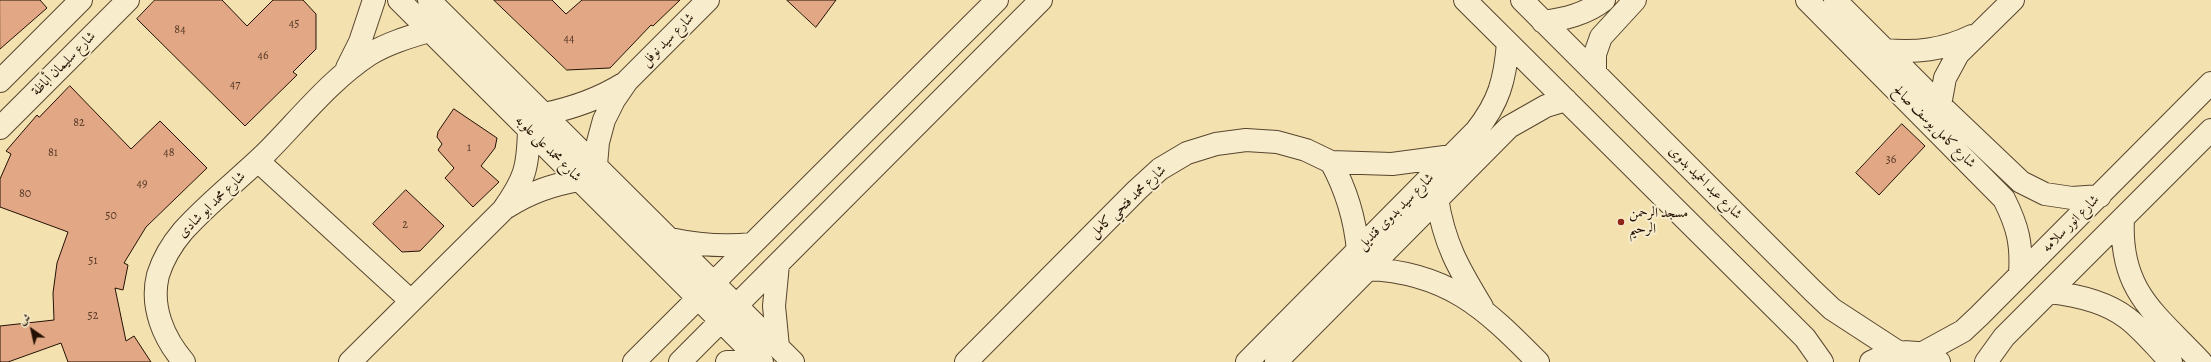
<!DOCTYPE html>
<html>
<head>
<meta charset="utf-8">
<style>
  body { margin:0 }
  #map { position:relative; width:2211px; height:362px; overflow:hidden; background:#f3e2b0; font-family:Alegreya,Amiri,serif }
  canvas { display:block }
  .north { position:absolute; left:12px; top:310px; width:40px; height:40px; -webkit-text-stroke:3px #f7eccc; paint-order:stroke; rotate:326deg; font-size:11px; font-weight:700; line-height:16px; text-align:center; color:#241103 }
  .north::after { content:''; display:block; margin:auto; width:14px; height:18px; background:#241103; clip-path:polygon(50% 0,100% 100%,50% 72%,0 100%) }
</style>
</head>
<body>
<div id="map">
<canvas width="2211" height="362"></canvas>
<div class="north">ش</div>
</div>
<script>
const ctx = document.querySelector('canvas').getContext('2d');
ctx.lineJoin = 'round';
function paint(path, color) {
  ctx.fillStyle = color;
  ctx.fill(path, 'evenodd');
}
function trace(path, color, width, dash) {
  ctx.strokeStyle = color;
  ctx.lineWidth = width;
  ctx.lineCap = dash ? 'butt' : 'round';
  ctx.setLineDash(dash || []);
  ctx.stroke(path);
}
function label(font, color, halo, rows, align = 'center') {
  ctx.font = font + ' Alegreya,Amiri,serif';
  ctx.lineWidth = 4;
  ctx.setLineDash([]);
  ctx.textBaseline = 'middle';
  ctx.strokeStyle = halo;
  ctx.fillStyle = color;
  for (const [text, x, y, turn = 0] of rows) {
    ctx.save();
    ctx.translate(x, y);
    ctx.rotate((+turn || 0) * Math.PI / 180);
    ctx.textAlign = isNaN(turn) ? turn : align;
    if (halo) ctx.strokeText(text, 0, 0);
    ctx.fillText(text, 0, 0);
    ctx.restore();
  }
}
const building = new Path2D(`
  M0 0H40L47 8 0 49Z
  M155 0H222L247 26 273 0H303L316 14V49L293 72 297 75 245 126 137 19Z
  M494 0H552L566 14 582 0H680L653 26 651 25 610 68 567 70Z
  M787 0H836L816 27Z
  M70 86 131 149 160 121 207 168 146 227 124 263 128 265 123 290 115 288 126 341 134 336 151 362H68L61 343 8 362H0V326L54 320 53 293 57 263 68 232 0 207V179L11 154 6 151 37 115 39 117Z
  M454 109 497 138 495 148 481 166 499 182 473 207 445 178 454 168 438 150 442 144 437 137 438 132Z
  M1902 124 1925 146 1879 195 1856 173Z
  M406 190 444 226 420 251 402 252 373 224Z`);
paint(building, '#e2a886');
trace(building, '#241103', 1);
const minor = new Path2D(`
  M399 0 762 362
  M429 0 793 362
  M1465 0 1785 318 1805 338 1822 362
  M1522 0 1813 291 1832 309 1898 352
  M1807 0 2004 199C2018 227 2022 244 2020 274
  M1835 0 1940 105 2021 182 2045 194 2072 198 2100 196
  M1543 22C1565 19 1586 14 1604 0
  M1885 50C1916 53 1943 50 1972 36
  M347 68 360 42 374 0
  M1595 73V54L1601 37 1635 0
  M0 81 81 0
  M1940 105 1945 78 1958 54 2013 0
  M544 114C573 108 597 100 623 84
  M0 128 128 0
  M258 161 411 301
  M1331 162C1347 191 1355 218 1358 251
  M596 165 598 142 604 120 614 100 627 81 708 0
  M1437 198C1444 244 1459 269 1482 307
  M507 207C531 192 552 185 579 180
  M2123 218C2119 291 2155 313 2201 362
  M670 239C698 245 723 247 752 244
  M778 264 774 306 778 347
  M1367 269C1447 272 1485 308 1538 362
  M2049 292C2076 295 2105 301 2127 318 2143 330 2157 348 2171 362
  M1921 354 1963 331 1979 316 2211 83
  M184 362C164 339 150 307 158 275 163 259 172 244 183 231 208 203 238 180 265 154 299 120 330 80 370 54 388 43 409 37 429 31
  M350 362 503 210C525 179 528 168 529 130
  M634 362 997 0
  M680 362 1041 0
  M727 362H740
  M966 362 1137 190 1160 169 1187 153 1216 144 1246 140 1277 142 1306 150 1331 162 1392 164 1452 156
  M1247 362 1476 131C1499 102 1505 80 1508 43
  M1276 362 1509 127 1546 106 1566 100
  M1871 362C1892 351 1918 347 1939 362
  M1986 362 2004 337 2211 130`);
trace(minor, '#58452e', 24);
trace(minor, '#f7eccc', 22);
for (const [x, y, r, color] of [
  [1621,222,4,"#8f2418"]
]) {
  const dot = new Path2D();
  dot.arc(x, y, r, 0, 2 * Math.PI);
  ctx.fillStyle = color;
  ctx.fill(dot);
  trace(dot, '#f7eccc', 1.5);
}
label('12px', '#543724', null, [
  ["45",294,24],
  ["84",180,30],
  ["44",569,39],
  ["46",263,56],
  ["47",235,85],
  ["82",79,123],
  ["1",469,148],
  ["81",53,153],
  ["48",169,153],
  ["36",1891,160],
  ["49",142,184],
  ["80",25,194],
  ["50",111,216],
  ["2",405,225],
  ["51",93,261],
  ["52",93,316]
]);
label('14px', '#241103', '#f7eccc', [
  ["شارع سيد نوفل",668,40,-45],
  ["شارع سليمان أباظة",64,64,-45],
  ["شارع كامل يوسف صالح",1934,127,45],
  ["شارع محمد على علوبه",548,149,45],
  ["شارع عبد الحميد بدوى",1705,183,45],
  ["شارع محمد فتحي كامل",1128,202,-43],
  ["شارع محمد ابو شادى",212,205,-44],
  ["شارع سيد بدوى قنديل",1396,212,-45],
  ["شارع انور سلامه",2071,224,-45]
]);
label('14px', '#241103', '#f7eccc', [
  ["مسجد الرحمن",1629,214],
  ["الرحيم",1629,230]
], 'left');
</script>
</body>
</html>
